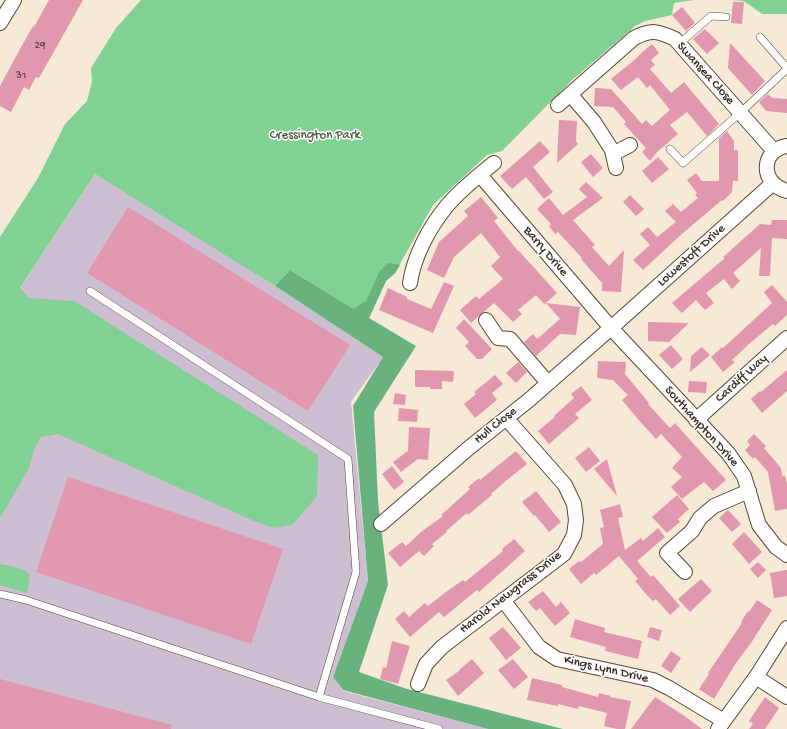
<!DOCTYPE html>
<html>
<head>
<meta charset="utf-8">
<style>
  body { margin:0 }
  canvas { display:block; background:#f6e9d5 }
</style>
</head>
<body>
<canvas width="787" height="729"></canvas>
<script>
const ctx = document.querySelector('canvas').getContext('2d');
ctx.lineJoin = 'round';
function paint(path, color) {
  ctx.fillStyle = color;
  ctx.fill(path, 'evenodd');
}
function trace(path, color, width, dash) {
  ctx.strokeStyle = color;
  ctx.lineWidth = width;
  ctx.lineCap = dash ? 'butt' : 'round';
  ctx.setLineDash(dash || []);
  ctx.stroke(path);
}
function label(font, color, halo, rows, align = 'center') {
  ctx.font = font + ' "Gochi Hand",sans-serif';
  ctx.lineWidth = 3;
  ctx.setLineDash([]);
  ctx.textBaseline = 'middle';
  ctx.strokeStyle = halo;
  ctx.fillStyle = color;
  for (const [text, x, y, turn = 0] of rows) {
    ctx.save();
    ctx.translate(x, y);
    ctx.rotate((+turn || 0) * Math.PI / 180);
    ctx.textAlign = isNaN(turn) ? turn : align;
    if (halo) ctx.strokeText(text, 0, 0);
    ctx.fillText(text, 0, 0);
    ctx.restore();
  }
}
paint(new Path2D(`
  M95 174 244 266 383 357 351 402 368 581 333 677 343 691 488 729H0V319Z`), '#cdbed2');
paint(new Path2D(`
  M141 0H694L674 3 672 15 645 21 635 26 572 80 502 151 487 155 433 205 395 273 386 281 369 318 290 270 275 286 95 174 20 288 29 298 74 301 318 455 317 496 292 525 274 528 254 521 58 434 41 437 35 447 29 468 0 518V237L38 178 65 124 87 101 92 81 91 68 116 28Z
  M731 0H787V14H762L744 1Z
  M0 564 19 568 30 574 27 593 0 585Z`), '#80d193');
paint(new Path2D(`
  M388 263 400 265 395 273 386 281 369 318 416 346 374 412 378 501 388 585 359 672 407 689 563 729H488L343 690 333 677 368 581 353 406 383 357 275 286 290 270 354 309 366 301 380 271Z`), '#68b37d');
paint(new Path2D(`
  M49 0H83L39 78 36 77 29 90 24 87 11 112 0 106V86L20 49 33 26 34 27Z
  M733 2H744L742 24 731 23Z
  M682 7 695 23 686 31 672 15Z
  M705 29 719 43 707 54 693 39Z
  M730 43 765 81 752 95 728 68Z
  M652 44 659 53 651 60 655 65 650 69 671 93 684 82 719 124 707 136 687 112 670 125 678 134 657 152 650 161 642 152 646 148 624 124 626 122 613 107 594 106 595 88 611 89 642 124 646 120 652 126 670 110 650 85 647 88 638 77 621 90 611 79 638 57V56Z
  M768 94 772 98 787 99V113L766 111 759 102Z
  M559 120 577 121 576 141 578 144 557 163Z
  M727 131 734 141V150H738V181H733L732 192 723 201 722 200 683 233 643 270 633 260 650 245 640 234 648 227 657 237 676 222 665 211 673 204 681 212 698 198 695 195 697 193 687 180 696 173 702 181H719V138Z
  M540 141 550 152 533 167 553 192 544 199 526 177 512 189 500 176Z
  M591 154 603 168 593 177 581 162Z
  M658 157 669 169 652 183 642 171Z
  M586 182 603 198 573 220 595 245 592 247 609 266 624 250 621 292 602 291V283L581 259 582 258 558 232 555 234 549 226 551 224 537 209 549 198 563 215 587 197 579 189Z
  M630 195 644 209 636 216 623 202Z
  M481 197 498 218 494 221 518 251H519L557 293 546 303 580 307 576 335 560 334 536 356 524 342 533 334 537 339 560 319 546 303 544 304 536 295 518 310 522 314 513 322 494 303 471 323 460 310 476 296 479 299 503 279 491 266 500 257 481 233 454 257 444 278 427 270 439 242 468 216 464 211Z
  M128 207 350 345 308 411 87 273Z
  M772 220H787V239L772 238 770 276H759L761 248 733 273 740 281 732 289 724 279 706 293 714 303 705 310 696 300 682 313 672 303 725 258 723 257 760 224 771 225Z
  M444 282 454 286 433 333 379 310 388 288 407 297V299L431 309Z
  M772 285 787 302V315L775 326 773 324 750 343 732 360 735 362 723 372 711 357 722 347 723 348 772 303 764 292Z
  M464 319 492 349 482 359H477L465 346 469 342 456 328Z
  M648 322 689 323 669 342 648 341Z
  M671 345 683 359 672 369 659 355Z
  M702 347 710 355 690 372 691 356Z
  M598 361 626 362 625 374 649 403 648 404 670 428 675 423 726 480 713 491 704 482 682 499 671 487 682 477 672 468 682 457 661 434 656 439 637 418 622 400 628 395 613 380 597 378Z
  M518 362 527 372 516 383 506 373Z
  M415 370 454 371 453 382 442 381V389H430V387H415Z
  M787 370V391L762 413 751 399 760 391 761 392Z
  M495 375 503 384 492 393 497 400 475 418 464 404 476 394 474 392Z
  M689 381 707 382 706 393 688 392Z
  M581 386 592 400 575 414 579 418 549 444 538 431 555 417 554 416 574 398 571 394Z
  M395 393 406 395 405 405 393 404Z
  M399 408 418 410 417 422 398 421Z
  M409 427 430 428 428 460 418 459 401 472 393 462 408 451Z
  M754 434 766 446 764 448 781 468 782 476H785L787 484V509L775 511 768 472 755 457 753 459 745 450 750 445 747 441Z
  M589 447 600 461 586 472 575 458Z
  M516 451 527 464 508 479 491 494 492 495 468 515 467 513 446 531 447 532 432 544 434 546 424 556 419 551 400 567 388 553 402 542 406 546 421 532 443 516 441 515 470 489 468 487 479 478 480 480Z
  M607 459 617 496 594 469Z
  M392 466 404 482 394 490 382 474Z
  M68 477 283 549 251 644 36 572Z
  M536 491 561 522 549 532 535 515 534 516 522 502Z
  M677 495 689 509 678 519 680 522 667 533 652 517Z
  M620 504 623 517 618 518 625 550 641 538 643 541 658 528 665 537 637 561 651 577 653 575 680 606 670 615 656 599 653 601 646 594 635 581 638 579 619 556 596 575 594 573 581 584 569 569 579 561 581 562 603 544 600 528 604 527 600 510Z
  M728 510 741 524 732 532 719 518Z
  M744 532 762 552 749 564 732 544Z
  M514 539 525 551 479 592 477 590 444 617 439 612 410 637 395 619 404 611 409 617 425 603 428 606 446 592 463 580 465 582 503 551 502 549Z
  M758 562 766 570 758 578 750 569Z
  M787 570V596L774 598 770 573Z
  M701 579 712 591 690 612 678 599Z
  M543 591 556 607 561 602 570 613 555 626 540 608 536 611 528 602Z
  M757 600 772 610 751 643 736 663 714 699 699 689 709 674 708 673 742 623 741 622 748 611 749 612Z
  M575 619 605 628 604 632 642 641 638 659 605 651 606 647 570 637Z
  M503 627 521 648 506 660 489 638Z
  M650 627 662 630 659 641 647 637Z
  M392 641 410 646 398 684 380 679 383 667 386 668Z
  M671 651 681 658 671 673 661 666Z
  M472 659 484 673 458 696 446 680 459 671V670Z
  M513 659 528 677 514 689 498 670Z
  M532 678 562 685V687L598 697 599 693 611 696 610 697 631 701 625 729H617L604 726 607 713 579 706 578 709 558 704V706L527 700Z
  M0 679 172 725 171 729H0Z
  M655 697 683 715 702 729H631Z
  M765 697 779 708 765 729H749L753 724 749 721Z`), '#e197ae');
const lane = new Path2D(`
  M760 37 787 68
  M679 44 711 16 726 17
  M670 149 683 163 740 113 787 69
  M90 291 348 459 356 572 319 697
  M0 594 26 600 319 697 439 729`);
const street = new Path2D(`
  M0 23 14 0
  M570 94 594 122 612 150 616 168
  M558 105 634 38C652 29 658 31 675 39L774 151
  M787 146C760 150 760 184 787 191
  M613 154 630 145
  M480 175 611 328 728 453 744 476 759 525 776 547 787 555
  M410 283C414 256 429 228 446 207 460 190 478 176 494 163
  M486 320 498 338 510 339 548 383
  M696 420 787 338
  M381 524 470 447 529 400 611 328 772 184
  M685 572 667 553 692 531 700 518 714 506 749 491
  M503 600 539 647 557 659 653 680 669 688 724 721
  M756 677 787 697
  M418 684 426 664 442 647 564 554 574 535 576 520 574 504 565 485 506 418
  M718 729 756 677 787 628`);
trace(lane, '#574739', 8);
trace(street, '#574739', 16);
trace(lane, '#fff', 7);
trace(street, '#fff', 14);
label('11px', '#644542', null, [
  ["29",40,46],
  ["31",21,76]
]);
label('13px', '#3b2a1e', '#fff', [
  ["Swansea Close",705,74,48],
  ["Barry Drive",545,252,49],
  ["Lowestoft Drive",692,256,-42],
  ["Cardiff Way",742,379,-42],
  ["Hull Close",496,426,-39],
  ["Southampton Drive",701,427,48],
  ["Harold Newgrass Drive",511,593,-38],
  ["Kings Lynn Drive",606,670,13]
]);
label('13px', '#505c41', '#fff', [
  ["Cressington Park",315,136]
]);
</script>
</body>
</html>
